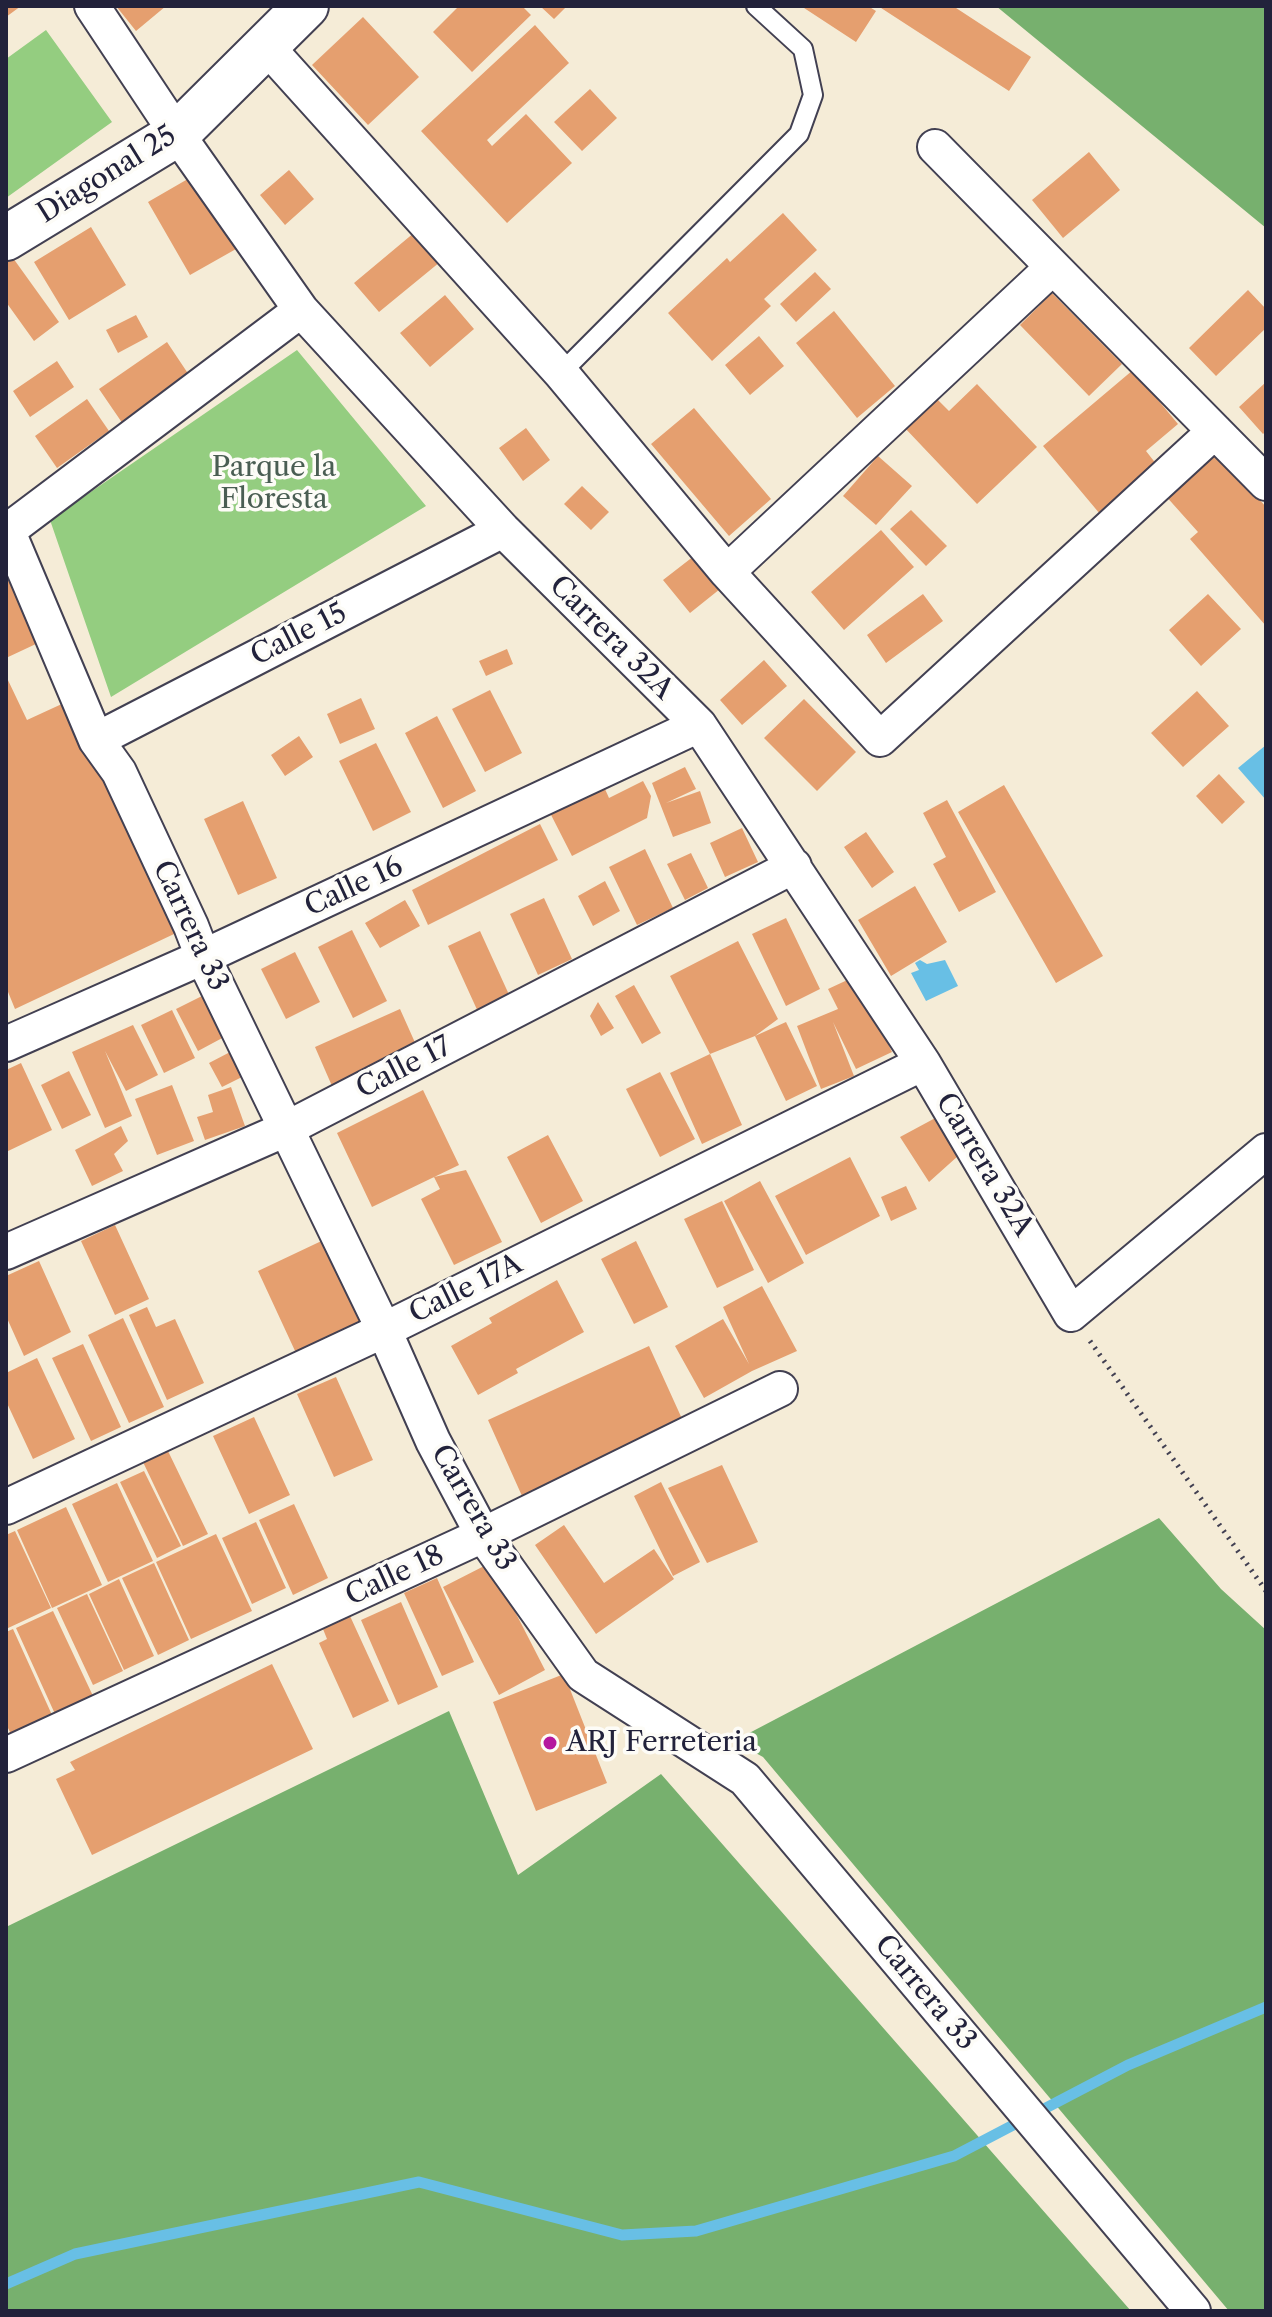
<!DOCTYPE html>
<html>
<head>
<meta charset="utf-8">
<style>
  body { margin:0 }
  #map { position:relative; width:1272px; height:2317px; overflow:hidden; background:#f5ecd7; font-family:"Libre Caslon Text",serif }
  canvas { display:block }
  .frame { position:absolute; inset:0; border:8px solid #22223b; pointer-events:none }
</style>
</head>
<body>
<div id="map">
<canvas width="1272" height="2317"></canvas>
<div class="frame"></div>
</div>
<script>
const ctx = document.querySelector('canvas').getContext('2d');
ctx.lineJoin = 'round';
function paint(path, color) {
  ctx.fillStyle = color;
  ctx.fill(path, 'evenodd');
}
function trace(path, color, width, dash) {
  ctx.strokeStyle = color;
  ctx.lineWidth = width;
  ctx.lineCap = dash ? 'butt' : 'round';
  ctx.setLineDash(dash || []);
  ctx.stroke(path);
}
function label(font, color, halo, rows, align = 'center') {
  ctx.font = font + ' "Libre Caslon Text",serif';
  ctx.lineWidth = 7;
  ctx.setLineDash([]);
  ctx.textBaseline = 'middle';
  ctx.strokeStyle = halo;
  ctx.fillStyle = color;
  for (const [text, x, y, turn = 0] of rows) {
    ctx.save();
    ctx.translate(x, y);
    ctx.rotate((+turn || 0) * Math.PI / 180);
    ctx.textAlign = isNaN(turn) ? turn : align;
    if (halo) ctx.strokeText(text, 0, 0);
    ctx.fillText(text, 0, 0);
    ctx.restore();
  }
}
paint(new Path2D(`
  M46 30 112 122 6 198V59Z
  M297 350 426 506 111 697 50 520Z`), '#94cd80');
paint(new Path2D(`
  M996 6H1266V228Z
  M1159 1518 1221 1589 1266 1630V2311H1229L763 1757 734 1741Z
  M449 1711 518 1875 661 1774 1131 2311H6V1927Z`), '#77b06e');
paint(new Path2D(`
  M1266 745V800L1238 768Z
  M920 960 927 964 945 960 958 986 926 1001 911 973 919 970 915 963Z`), '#68bfe5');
trace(new Path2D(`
  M6 2284 75 2254 419 2182 622 2235 696 2231 954 2156 1128 2065 1266 2007`), '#68bfe5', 11);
paint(new Path2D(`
  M6 6H21L6 17Z
  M116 6H166L136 31Z
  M459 6H522L531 15 472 72 433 32Z
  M540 6H567L554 19Z
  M801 6H868L876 11 856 42Z
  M878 6H953L1031 57 1009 91Z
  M363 17 419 77 368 125 312 65Z
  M535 25 569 63 487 140 492 146 526 114 572 163 507 223 421 131Z
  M590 89 617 118 582 151 554 122Z
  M1089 152 1120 190 1063 238 1032 200Z
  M289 170 314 199 285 225 260 195Z
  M193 176 236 249 190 275 148 202Z
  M783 213 817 250 764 299 771 306 712 361 668 313 727 258 730 262Z
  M91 227 126 285 69 320 34 262Z
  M415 232 440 262 379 312 354 283Z
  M13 258 59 322 34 341 6 302V263Z
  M815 272 831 289 796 322 780 304Z
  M1248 290 1266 309V328L1216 376 1189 348Z
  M1052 293 1122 364 1089 396 1020 325Z
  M445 295 474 329 430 367 400 333Z
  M834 311 895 386 857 418 796 343Z
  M136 315 148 337 118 353 106 330Z
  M759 336 784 366 750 395 725 365Z
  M167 342 193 381 125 427 99 389Z
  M57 361 74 387 30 417 13 391Z
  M1133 370 1178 424 1146 451 1157 465 1100 514 1043 446Z
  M1266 382V431L1263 434 1239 407Z
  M977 384 1037 447 977 504 903 426 934 396 949 411Z
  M87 399 109 431 57 468 35 436Z
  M694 408 771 499 729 536 651 444Z
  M526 428 550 460 523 481 499 448Z
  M1214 448 1266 507V626L1190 539 1198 532 1164 494Z
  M878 456 912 486 876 525 843 496Z
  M582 486 609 512 591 530 564 504Z
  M911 510 947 546 926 566 890 529Z
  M881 530 914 567 844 630 811 592Z
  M694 556 720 589 690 613 663 580Z
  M11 580 38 643 6 658V582Z
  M923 594 943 621 886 663 867 635Z
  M1208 594 1241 629 1201 666 1169 630Z
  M507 649 513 664 486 676 479 661Z
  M764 660 787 686 742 725 720 700Z
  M6 676 27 720 77 697 191 926 15 1009 6 987Z
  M490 690 522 753 485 772 452 709Z
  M1197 691 1229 726 1183 767 1151 733Z
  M361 698 375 729 340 744 327 714Z
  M804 699 856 752 817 791 764 738Z
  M437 716 476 791 443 808 405 733Z
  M299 736 313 757 285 776 271 755Z
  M376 743 411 812 373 831 339 761Z
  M685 767 696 789 666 803 700 791 711 823 673 837 652 783Z
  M1219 774 1245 802 1222 824 1196 796Z
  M601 780 609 798 643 781 651 796 647 818 572 856 547 807Z
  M1004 785 1103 956 1056 983 958 812Z
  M947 800 996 892 959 912 933 864 946 857 923 813Z
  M243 801 277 878 238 895 204 819Z
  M540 824 558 860 428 925 412 890Z
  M742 828 758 862 725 877 710 843Z
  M866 832 894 872 872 888 844 847Z
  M645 849 673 908 637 925 609 867Z
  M691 853 708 888 685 900 667 864Z
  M605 881 620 911 593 926 578 896Z
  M915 886 947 942 891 976 858 920Z
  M544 898 572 959 538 975 510 914Z
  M405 900 420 926 380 948 365 923Z
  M786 918 820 989 786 1006 752 934Z
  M352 930 387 1001 353 1018 318 947Z
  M480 931 511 999 479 1014 448 946Z
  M738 941 778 1019 755 1036 710 1054 670 976Z
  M295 952 320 1002 286 1019 261 969Z
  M856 976 892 1052 856 1069 833 1022 854 1076 821 1089 797 1026 838 1009 828 989Z
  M634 985 661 1033 642 1044 615 996Z
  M204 995 226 1036 198 1051 176 1009Z
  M598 1002 614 1028 601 1036 590 1016Z
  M400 1009 417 1047 332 1086 315 1047Z
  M172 1010 195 1058 164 1073 141 1025Z
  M786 1022 817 1086 786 1101 755 1036Z
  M133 1025 158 1075 126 1091 105 1051 132 1116 105 1128 72 1052Z
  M234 1050 246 1075 222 1087 209 1063Z
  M710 1054 742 1125 702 1144 670 1073Z
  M21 1063 52 1130 6 1152V1070Z
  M69 1071 91 1115 62 1129 41 1085Z
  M660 1072 695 1139 660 1157 626 1089Z
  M172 1085 194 1141 157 1155 135 1099Z
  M231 1087 245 1126 205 1140 197 1117 213 1112 208 1095Z
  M423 1090 459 1165 372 1207 337 1133Z
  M939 1116 958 1156 929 1182 900 1137Z
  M121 1126 128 1141 114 1154 123 1171 92 1186 75 1150Z
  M548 1135 583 1201 541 1223 507 1157Z
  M850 1157 880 1216 806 1255 775 1196Z
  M466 1170 502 1242 454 1265 421 1199 440 1189 434 1177Z
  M760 1181 804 1263 768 1283 724 1201Z
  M906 1186 917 1209 891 1221 881 1197Z
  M722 1201 754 1270 717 1288 684 1219Z
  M115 1225 149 1299 115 1315 81 1241Z
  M332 1236 370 1319 296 1353 258 1271Z
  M636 1241 668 1307 634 1324 601 1259Z
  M39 1261 71 1332 24 1356 6 1316V1276Z
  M557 1280 584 1332 516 1369 518 1373 478 1395 451 1346 492 1323 489 1318Z
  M762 1286 797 1351 752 1371 704 1398 675 1346 723 1319 749 1364 723 1307Z
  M147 1307 156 1327 175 1319 204 1383 167 1400 129 1315Z
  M123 1318 164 1407 129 1423 88 1335Z
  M83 1344 121 1427 91 1441 52 1358Z
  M649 1346 683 1421 522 1496 488 1420Z
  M37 1358 75 1439 33 1459 6 1401V1373Z
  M336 1377 373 1460 334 1477 297 1394Z
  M254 1417 290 1495 249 1514 213 1436Z
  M168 1451 208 1534 183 1546 143 1462Z
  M722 1465 758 1542 707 1563 668 1488Z
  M144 1471 181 1546 157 1558 120 1482Z
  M661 1482 700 1562 673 1576 634 1496Z
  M117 1483 153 1561 108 1582 72 1504Z
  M294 1504 328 1578 293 1595 259 1520Z
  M66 1507 102 1585 52 1608 17 1530Z
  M256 1522 286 1588 252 1604 222 1538Z
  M564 1525 604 1583 654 1549 674 1579 596 1634 535 1545Z
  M15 1531 51 1608 6 1629V1535Z
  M216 1534 252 1611 191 1639 156 1562Z
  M154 1563 189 1640 158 1655 122 1578Z
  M490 1563 545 1670 499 1695 443 1587Z
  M437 1578 474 1662 442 1676 404 1593Z
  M119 1579 154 1656 124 1670 89 1594Z
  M87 1594 123 1671 93 1685 57 1608Z
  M401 1602 438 1687 398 1705 361 1620Z
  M53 1611 93 1696 55 1714 16 1628Z
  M350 1616 389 1701 353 1718 319 1643 327 1639 323 1629Z
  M13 1629 52 1715 11 1734 6 1724V1632Z
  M272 1664 313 1749 92 1855 56 1779 75 1770 70 1762Z
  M564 1674 607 1783 536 1811 493 1702Z`), '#e59f6f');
const service = new Path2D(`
  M561 373 799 134 813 95 803 49 756 6`);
const minor = new Path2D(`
  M92 6 177 134 301 310 503 530 699 725 923 1063 1071 1314 1266 1151
  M266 46 561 373 727 572 880 739 1215 431
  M935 147 1266 483
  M6 527 96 740 119 772 191 926 203 957 384 1330 433 1441 483 1535 583 1675 745 1779 1193 2311
  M6 532 301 310
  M727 572 1053 267
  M96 740 503 530
  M6 1044 203 957 699 725
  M6 1252 286 1129 794 866
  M6 1507 384 1330 923 1063
  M6 1755 483 1535 780 1389`);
const secondary = new Path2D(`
  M6 238 177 134 306 6`);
trace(service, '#424052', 22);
trace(minor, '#424052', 38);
trace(secondary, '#424052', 48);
trace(new Path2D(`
  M1090 1341 1266 1591`), '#424052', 5, [2, 6]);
trace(service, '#fff', 18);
trace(minor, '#fff', 34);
trace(secondary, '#fff', 44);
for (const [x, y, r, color] of [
  [550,1743,8,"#b5179e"]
]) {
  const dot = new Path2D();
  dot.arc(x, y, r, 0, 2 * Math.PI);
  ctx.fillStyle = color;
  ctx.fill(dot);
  trace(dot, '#fdfcf7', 3);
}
label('28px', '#22223b', '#fdfcf7', [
  ["Diagonal 25",107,175,-32],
  ["Calle 15",299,635,-27],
  ["Carrera 32A",611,638,45],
  ["Calle 16",354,887,-25],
  ["Carrera 33",190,926,65],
  ["Calle 17",404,1068,-27],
  ["Carrera 32A",984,1165,59],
  ["Calle 17A",466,1289,-26],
  ["Carrera 33",473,1508,60],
  ["Calle 18",395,1576,-25],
  ["Carrera 33",925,1993,50]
]);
label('28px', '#4a5e53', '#fdfcf7', [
  ["Parque la",274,468],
  ["Floresta",274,500]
]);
label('28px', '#22223b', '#fdfcf7', [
  ["ARJ Ferreteria",566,1743]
], 'left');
</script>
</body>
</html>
